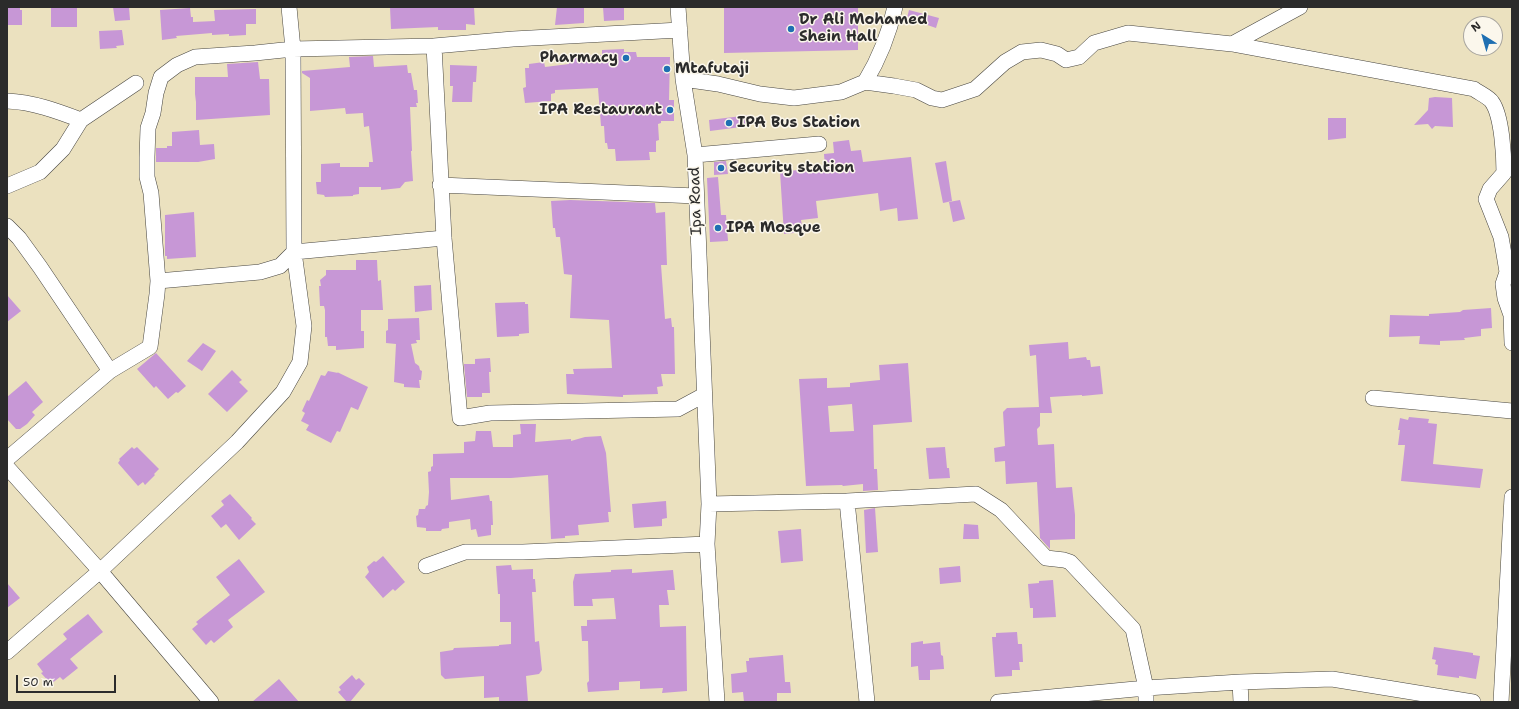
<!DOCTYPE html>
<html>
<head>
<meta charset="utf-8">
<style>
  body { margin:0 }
  #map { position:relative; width:1519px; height:709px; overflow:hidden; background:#ebe1bf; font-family:"Shantell Sans",sans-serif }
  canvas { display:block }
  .frame { position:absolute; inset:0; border:8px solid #2b2b2b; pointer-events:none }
  .north { position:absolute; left:1463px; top:16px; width:40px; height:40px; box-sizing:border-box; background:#fbf7ec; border:1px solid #a8a59f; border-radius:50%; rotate:323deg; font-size:11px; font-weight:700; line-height:16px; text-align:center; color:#2b2b2b }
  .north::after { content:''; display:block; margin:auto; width:14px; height:18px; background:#1f6fb2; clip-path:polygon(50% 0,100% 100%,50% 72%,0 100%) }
  .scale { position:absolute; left:16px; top:675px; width:100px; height:18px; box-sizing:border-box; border:2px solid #2b2b2b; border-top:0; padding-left:5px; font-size:12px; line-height:14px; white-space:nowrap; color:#2b2b2b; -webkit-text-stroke:3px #fbf7ec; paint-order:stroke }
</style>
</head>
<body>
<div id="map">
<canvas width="1519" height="709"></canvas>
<div class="frame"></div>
<div class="north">N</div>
<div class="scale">50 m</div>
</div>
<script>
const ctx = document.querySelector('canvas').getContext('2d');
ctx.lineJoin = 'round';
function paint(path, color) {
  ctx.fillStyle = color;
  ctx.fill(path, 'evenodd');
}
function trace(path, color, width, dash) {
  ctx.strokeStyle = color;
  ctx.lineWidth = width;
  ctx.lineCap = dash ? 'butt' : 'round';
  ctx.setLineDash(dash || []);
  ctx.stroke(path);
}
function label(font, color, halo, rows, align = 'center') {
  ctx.font = font + ' "Shantell Sans",sans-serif';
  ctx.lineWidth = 3;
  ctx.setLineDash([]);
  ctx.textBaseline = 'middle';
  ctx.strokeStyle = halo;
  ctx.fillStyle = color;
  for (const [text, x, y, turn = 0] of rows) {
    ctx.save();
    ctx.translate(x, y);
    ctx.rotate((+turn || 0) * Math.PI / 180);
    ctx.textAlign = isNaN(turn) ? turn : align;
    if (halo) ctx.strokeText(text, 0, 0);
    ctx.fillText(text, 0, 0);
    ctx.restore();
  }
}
paint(new Path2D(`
  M7 7H20V10H22V25H7Z
  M51 7H77V27H51Z
  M113 7H129L130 20 115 21Z
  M390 7H474L475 25 466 24V30H438V27L391 29Z
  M557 7H584V23L555 25Z
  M603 7H624V20L604 21Z
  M724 7H858V50L724 53Z
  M190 8 191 17H193V22L215 21 214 10 256 9V24H246V35L229 36V34L212 35V33L176 36 177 38 162 40 160 10Z
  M909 10 939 18 936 28 907 18Z
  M122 30 124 45 116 46 117 48 100 49 99 31Z
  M624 49V52H636L637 57H670L669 100H674V121H661V123L658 124 659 140 656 141V152H649L650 160 616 161 615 149H608L607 143H605L604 126H601L598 88 555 90V93L551 94V101L525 103 523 88 526 87 525 68H529V64L544 62 545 67 569 64V62H572V56L602 55V50Z
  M373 56 374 67 407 65 408 73H411L414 90H417L418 103H416L417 107H410L412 151H411L413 181 405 182 400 188 381 190V187H359V194L353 195V196L325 197 324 195 317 194 316 182H321V164L340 163V167H369V162H373L369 126 364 127 363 113 346 114 345 108 310 111V78L302 73V71L350 67 349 57Z
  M258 62 260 79H269L270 115 196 120V102L195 94V77H228L227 64Z
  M450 65 477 66 476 82H473L472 102H452L453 86H450Z
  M1435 97 1452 98 1453 127 1435 126 1432 129 1428 124 1414 125 1428 110 1429 98Z
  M750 115 749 126 710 131 709 120Z
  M1328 118H1346V138L1328 140Z
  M199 130 200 145 214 144 215 159 198 162H156V148H167V146H172V132Z
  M849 140 851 151 861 150 863 162 911 157 918 219 898 221 897 208 880 211 878 193 816 201 818 218 801 220 803 232 784 234 780 172 825 167 824 154 834 153 833 142Z
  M726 161 728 174 714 175V162Z
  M946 161 952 201 943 203 935 163Z
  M718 177 721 215H726L728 241 710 242 707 178Z
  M570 200 655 203 656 213 665 212 667 265H661L665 319 671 318 672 327H674L675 374H661L663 386 657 387 658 394 623 395V397L567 394 566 374H574L573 369 612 368 609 320 570 318 572 275 564 274 560 237H556L555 228H553L551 201Z
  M960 200 965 219 953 222 949 202Z
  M194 212 196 257 167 259V256H165V215Z
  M356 260H377L378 281 381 280 383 310H361V331H364V348L336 350V346H328L327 337H325V310L324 306H320L319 286H321L320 280 326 275V270H356Z
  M431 285 432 310 415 312 414 286Z
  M7 295 21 311 7 322Z
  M525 302V304H528L529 333 519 334V336L497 337 495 303Z
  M1491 308 1492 328 1481 329V336L1464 338 1465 340 1440 341V345L1419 344 1420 336 1389 337 1390 315 1429 316V314L1460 312 1463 310Z
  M419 318 420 340H416L417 343 411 344 415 363 419 366 420 370 422 371 421 380H419L420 388 404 387V384L394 382 396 344 386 343V331L388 330V319Z
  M1068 342 1069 359 1086 357 1087 360H1090L1091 367 1100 366 1103 394 1082 396V395L1050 397 1052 413H1040V426L1037 429 1038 445 1054 444 1056 488 1072 487 1075 515V539L1050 540V549L1040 538 1037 482 1006 484 1005 461 995 462 994 448 1005 446 1003 412 1007 408 1039 407 1036 355 1030 356 1029 345Z
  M203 343 216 351 202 371 187 361Z
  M156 353 186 386 178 393 176 392 168 399 156 386 154 388 137 369Z
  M490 358 491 372H489L490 393H482V397H467L464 364H475V359Z
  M908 363 912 422 873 425 874 469H877L878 490 863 491V484L843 486 842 485 806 486 799 379 827 378V388L850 387V383L880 380 879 365ZM852 404 854 431 830 432 828 406Z
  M232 370 242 380 239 382 248 391 227 412 208 394Z
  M328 371 338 373 337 372 368 387 358 410 351 407 340 432 337 431 331 443 306 430 309 425 301 421 305 413 302 411 307 400 309 401 321 375 325 376Z
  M26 381 43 402 32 412 35 415 27 424 20 429H16L7 419V397Z
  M1409 417 1429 419 1428 423 1437 424 1433 464 1483 469 1480 488 1401 481 1405 445H1398L1400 430H1398L1400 418 1408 420Z
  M520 424H536L535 442 571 439V441L585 437 601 436 606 453 611 512H608L609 522 578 525 579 535 565 536V538L551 539 548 475 511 478H450L451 500 489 495 490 501H492L493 525H491V535L478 537 476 529 471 530 470 519 449 522V528L442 529 441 531H426V528L417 527 416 516 418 515 419 509H425L426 506 428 505 429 492 428 472 431 471V467L433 466V454L464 453V442L475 441 476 431H491L493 447H513V435L521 434Z
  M132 447 134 449 137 447 159 469 154 474 155 475 145 485 143 482 138 486 118 463 120 460 119 459Z
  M945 447 947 468H949L950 478 929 479 926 448Z
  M230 494 252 518 251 519 256 524 239 540 226 524 221 528 211 516 224 505 221 501Z
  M666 501 667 518 662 519V526L634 528 632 504Z
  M875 508 878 552 866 553 864 510Z
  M964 524 978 525 979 539H963Z
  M801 529 803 561 781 563 778 531Z
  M383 556 405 582 395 591 393 589 383 598 365 577 369 572 367 567 374 561 376 562Z
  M239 559 265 592 228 620 233 627 214 643 211 640 206 645 192 629 198 624 196 622 230 595 216 577Z
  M511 565 512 570 533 569V579H535L536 592H532L535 642 539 641 542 670 539 674 526 676 528 702H499V697L484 698V676L445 679 441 675 440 652 453 650 454 648 499 646V645L511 644V622H500V594H498L496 566Z
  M960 566 961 582 940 584 939 568Z
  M632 569V573L673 570 675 590H667L669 605H659L660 627 686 626 687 691 662 693 663 688 640 689V681L619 682V690L588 692 587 683 589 681 588 641H582L581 626H587V620L616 619 614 598 592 599 593 606H574L573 582 575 574 611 572V570Z
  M1053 580 1056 617 1033 618V608H1030L1028 584 1039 583V581Z
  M7 583 20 598 7 608Z
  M88 614 103 632 70 659 78 668 63 680 60 677 51 684 41 673 43 672 37 664 67 639 63 634Z
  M1017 632 1018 644H1022L1023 662H1019L1020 670H1012V676L995 677 992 637H996V633Z
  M923 641V644L940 642 941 655 943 656 944 669 930 670V680H919L918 666 911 667V643Z
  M1434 647 1473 653V655L1480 656 1476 679 1459 676V678L1437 675 1438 665 1435 664 1436 660 1432 659Z
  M783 655 785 682H790L791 693H777V702H744L743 692 732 693 731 674 747 672 746 661H749V658Z
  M352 675 356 680 359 678 365 684 350 702H347L338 692 341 690 339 687Z
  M279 679 299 702H252Z`), '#c797d6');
const street = new Path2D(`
  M678 7 683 79 695 155 709 504 707 544 717 702
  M1232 44 1474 89C1479 93 1489 97 1492 102 1502 116 1504 156 1504 173L1490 189 1486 199 1501 237 1504 254 1507 272 1503 284 1505 298 1511 315 1512 343
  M434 46 513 39 680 30
  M683 79 718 84 760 94 794 98 841 92 865 82 894 86 916 90 932 98 942 100 975 89 1005 62 1022 52 1041 50 1057 54 1066 60 1079 57 1094 43 1128 33 1232 44 1300 7
  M865 82C879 59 889 34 895 7
  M7 101C33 102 57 111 81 120L136 83
  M695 155 819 144
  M440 185 696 196
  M7 186 40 172 63 149 81 120
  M7 226 19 238 40 267 110 371 150 347 157 294 158 281 151 193 147 177V157L148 128 153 113 156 93 161 77 177 65 195 57 255 53 293 49 289 7
  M158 281 260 272 280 266 294 252 444 238
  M1373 398 1512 411
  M7 459 110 371
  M7 467 100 571 7 652
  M847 501 976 494 1001 510 1046 558 1064 560 1070 562 1133 629 1146 688V702
  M709 504 847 501 867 702
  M426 566 465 552H523L707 544
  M1240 682 1241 702
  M211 702 100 571 237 442 283 392 300 362 304 326 294 252 293 49 434 46 444 238 460 418 490 413 678 409 704 395
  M998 702 1146 688 1240 682 1332 679 1473 702
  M1501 702 1512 497`);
trace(street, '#484641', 16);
trace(street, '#fff', 15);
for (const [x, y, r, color] of [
  [791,29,4,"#1f6fb2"],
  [626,58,4,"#1f6fb2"],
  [667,69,4,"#1f6fb2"],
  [670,110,4,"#1f6fb2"],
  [729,123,4,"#1f6fb2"],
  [721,168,4,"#1f6fb2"],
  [718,228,4,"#1f6fb2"]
]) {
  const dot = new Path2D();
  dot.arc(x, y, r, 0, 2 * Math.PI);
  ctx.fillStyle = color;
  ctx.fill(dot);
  trace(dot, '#fbf7ec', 1.5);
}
label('bold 15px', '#2b2b2b', '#fbf7ec', [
  ["Dr Ali Mohamed",799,20],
  ["Shein Hall",799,37],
  ["Pharmacy",618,58,"right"],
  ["Mtafutaji",675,69],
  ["IPA Restaurant",662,110,"right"],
  ["IPA Bus Station",737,123],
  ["Security station",729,168],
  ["IPA Mosque",726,228]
], 'left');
label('15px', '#2b2b2b', '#fbf7ec', [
  ["Ipa Road",696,201,-92]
]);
</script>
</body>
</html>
